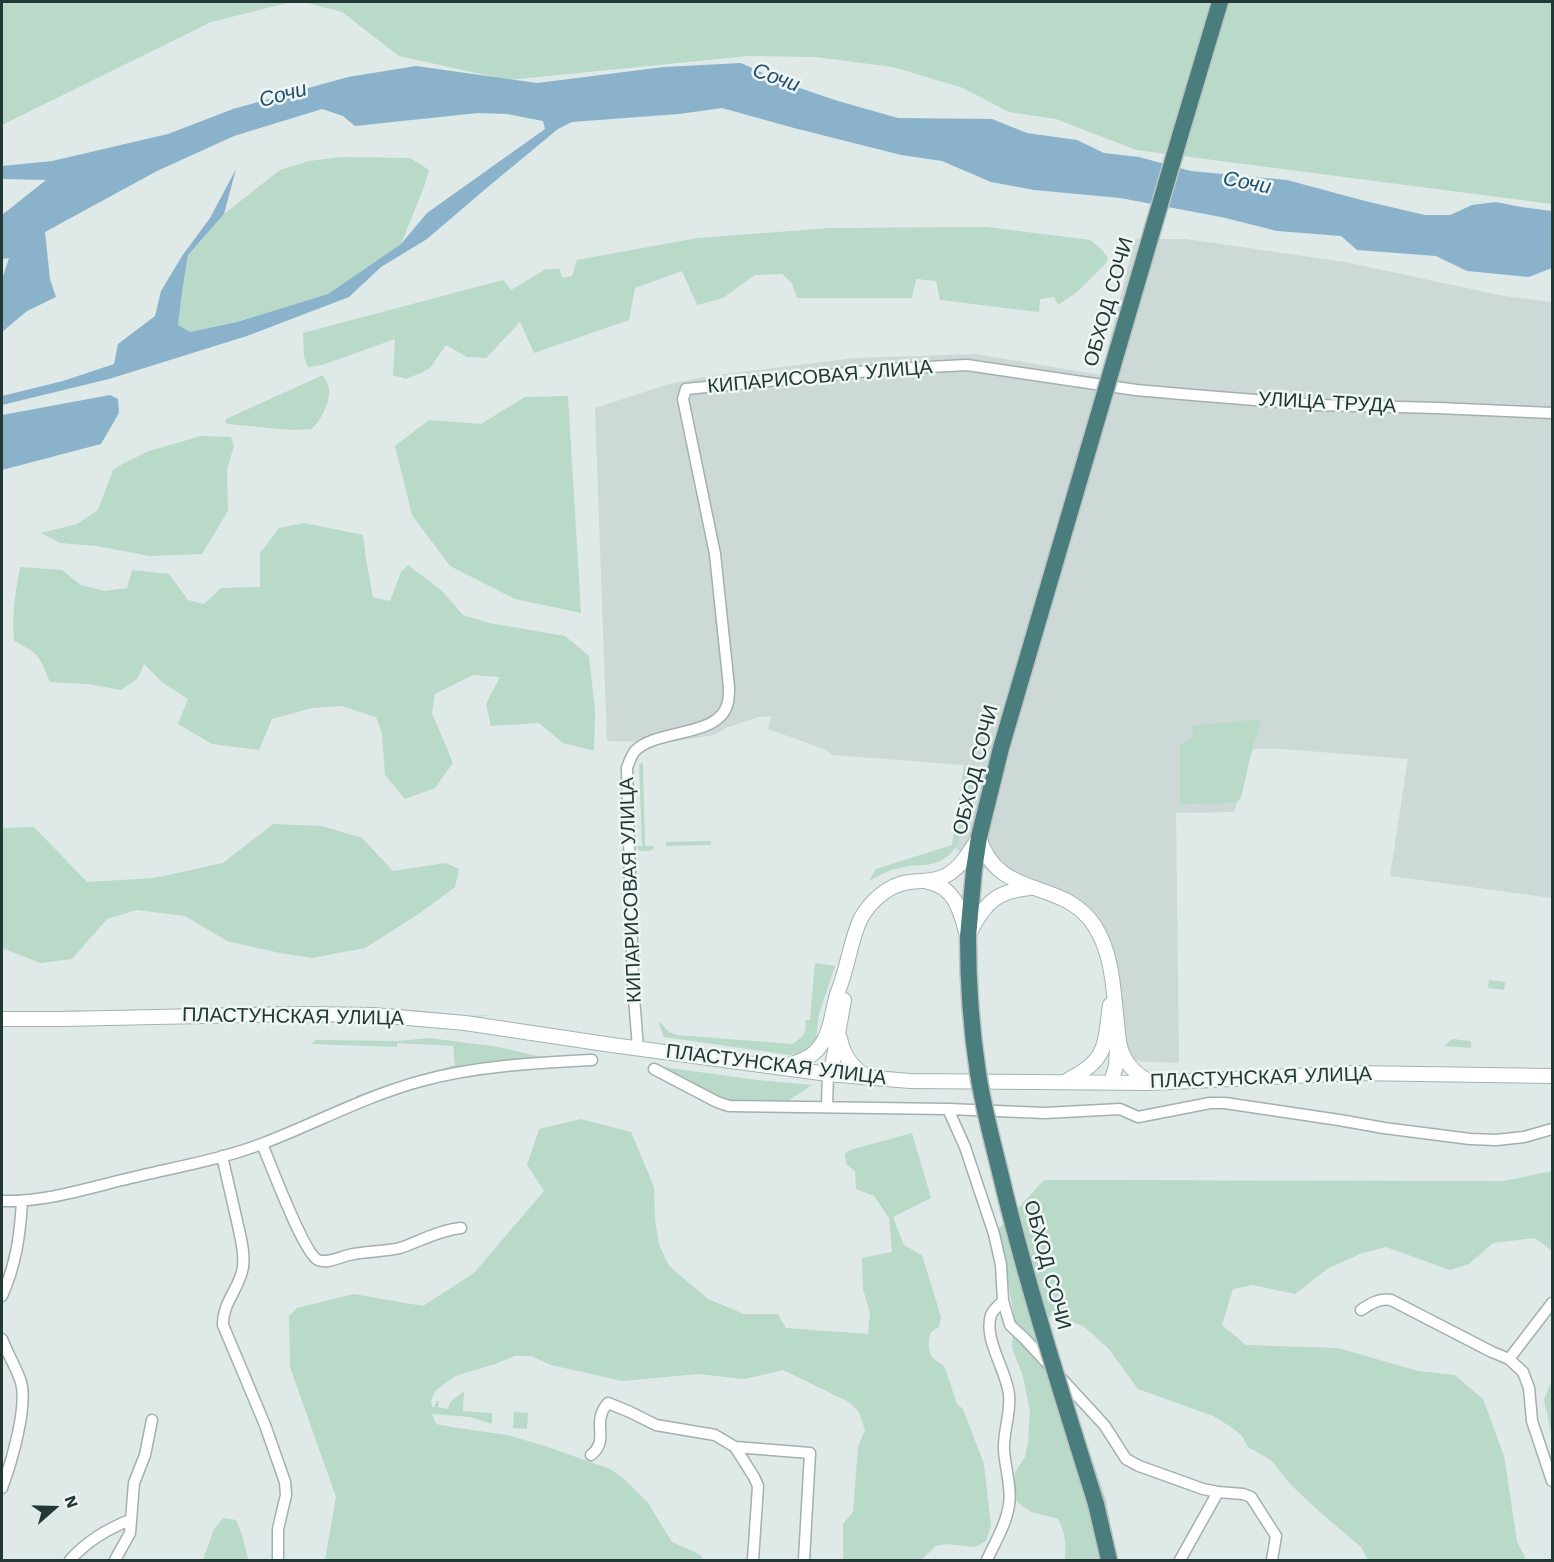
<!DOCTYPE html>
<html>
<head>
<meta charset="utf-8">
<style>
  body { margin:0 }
  #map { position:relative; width:1554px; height:1562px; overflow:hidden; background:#dfe9e7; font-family:"Work Sans",sans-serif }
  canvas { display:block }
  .frame { position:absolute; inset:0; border:3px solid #213837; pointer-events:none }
  .north { position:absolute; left:24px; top:1478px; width:60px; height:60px; -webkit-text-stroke:4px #eff6f4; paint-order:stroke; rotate:70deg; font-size:16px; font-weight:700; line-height:24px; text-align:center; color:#213837 }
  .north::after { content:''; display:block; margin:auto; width:21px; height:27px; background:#213837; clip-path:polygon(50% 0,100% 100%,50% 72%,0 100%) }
</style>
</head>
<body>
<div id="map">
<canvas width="1554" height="1562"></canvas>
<div class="frame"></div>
<div class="north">N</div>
</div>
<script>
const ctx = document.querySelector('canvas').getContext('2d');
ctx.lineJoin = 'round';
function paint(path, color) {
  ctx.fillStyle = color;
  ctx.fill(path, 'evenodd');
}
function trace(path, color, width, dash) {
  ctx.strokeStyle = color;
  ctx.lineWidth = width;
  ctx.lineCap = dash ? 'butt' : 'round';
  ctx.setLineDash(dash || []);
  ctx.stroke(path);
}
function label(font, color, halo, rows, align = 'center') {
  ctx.font = font + ' "Work Sans",sans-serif';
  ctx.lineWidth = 5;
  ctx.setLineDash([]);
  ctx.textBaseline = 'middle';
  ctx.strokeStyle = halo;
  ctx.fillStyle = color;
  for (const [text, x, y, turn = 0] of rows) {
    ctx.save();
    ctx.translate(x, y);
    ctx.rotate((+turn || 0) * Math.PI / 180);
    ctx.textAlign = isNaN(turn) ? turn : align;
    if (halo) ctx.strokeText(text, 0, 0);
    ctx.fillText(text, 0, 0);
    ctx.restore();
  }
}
paint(new Path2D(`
  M1135 239H1186L1345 262 1504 296 1552 302V898L1390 876 1408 759 1283 749H1253L1234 812 1176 813 1179 1063 1130 1061 1117 992 1103 935 1078 903 1006 883 952 846 964 765 833 755 824 749 768 729 771 716 758 717 726 728 714 735 670 742 607 741 595 408 669 384 710 376 855 358 975 354 1101 375Z`), '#cdd9d6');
paint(new Path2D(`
  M2 2H291L211 22 2 125Z
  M304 2H1552V204L1136 150 1056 119 1009 112 963 88 893 67 816 57 748 56 508 80 399 56 342 12Z
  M342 157 410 158 429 170 424 187 401 244 328 294 237 322 190 332 178 326 182 294 188 255 224 214 280 170 309 161Z
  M986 227 1090 240 1101 249 1108 258 1106 263 1077 292 1058 305 1054 297 1040 299 1039 312 940 300 936 281 916 279 912 298H797L792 283 782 274 755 275 723 298 697 305 682 271 635 288 629 320 534 353 520 322 486 358 467 357 446 345 430 368 423 372 406 379 393 375 395 339 322 365 308 367 304 357 303 333 503 280 511 290 546 269H559L563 278 572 276 577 260 698 238 831 228Z
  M323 375C325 379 328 384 329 389 330 404 321 419 312 429L292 430 228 424 225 422 226 419Z
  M568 396 581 613 515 599 450 566 412 515 395 446 429 420 481 424 525 397Z
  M201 436 231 437 234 446 227 469 228 511 202 554 149 556 97 546 60 543 41 533 77 524 98 510 113 470 124 463 149 451Z
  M304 523 363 535 366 560 373 597 390 601 401 572 408 565 442 591 463 615 489 623 565 636 589 656 595 711 594 751 563 743 539 723 491 726 486 704 500 677 473 675 435 694 432 713 453 763 435 788 405 799 385 775 382 734 376 717 341 706 312 708 272 719 259 750 212 744 178 724 188 699 163 683 144 664 138 678 121 690 88 684 50 682C39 656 40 654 14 641 12 613 15 595 20 567L62 570 81 585 105 591 127 588 132 570 169 574 188 600 204 604 221 588 260 587V553L279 528Z
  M1262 719 1252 749 1241 798 1236 803 1180 804V745L1193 736 1192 726Z
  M642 763 643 764 645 846H654L653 849 650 851H640L636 846H642L639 764Z
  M964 769 976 770 957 844C941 871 924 862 899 868 888 870 878 876 869 881L876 869 952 845Z
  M273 824 322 826 362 838 393 871 446 863 459 869 455 887 420 913 365 948 312 958 280 953 227 941 185 916 137 910 107 919 72 959 40 963 2 948V828L34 827 87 882 154 878 223 863Z
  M711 841V845L666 846V842Z
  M815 963 835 966 819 1014 816 1041 804 1052 790 1055 664 1037 663 1035 658 1020 669 1032 677 1035 792 1044C802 1038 808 1033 805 1020H810Z
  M1489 980 1505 982 1504 990 1488 988Z
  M280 1006 367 1007 424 1011 470 1016 493 1015 469 1018 424 1012 341 1008 280 1007 89 1013 60 1009 89 1011Z
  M429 1038 499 1047 541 1057V1058L356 1100V1096L387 1085 455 1065 453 1046 397 1043V1047L312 1044 314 1041 317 1040 399 1041Z
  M1452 1039 1471 1041V1048L1444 1046Z
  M663 1067 757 1080 812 1085 783 1104H737L714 1098Z
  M581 1119 631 1132 654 1187 655 1220 659 1245 669 1266 708 1299 744 1314H778L786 1328 868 1334 870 1313 863 1289 862 1258 892 1252 889 1218 874 1196 856 1189 855 1171 846 1164 845 1154 850 1150 912 1133 931 1198 893 1217 904 1245 922 1255 941 1317 939 1327C936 1329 932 1331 931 1333 927 1339 929 1354 933 1358 937 1362 942 1363 945 1368L957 1404 963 1409 984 1464 991 1526 986 1541 975 1547 946 1544 936 1546 921 1560H843V1524L853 1512 858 1447 865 1430 859 1412 849 1402 783 1370 745 1379 698 1374 622 1381 551 1365 531 1356H515L495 1364 455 1376 436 1390 431 1401 432 1407H434L437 1401H439L438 1407 448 1409 450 1402 464 1391 463 1411 492 1413V1424L470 1417 432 1414 436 1424 451 1427 507 1435 545 1446 610 1469 622 1477 648 1503 672 1542 699 1554 704 1560H325L336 1497 290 1367 289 1316 297 1308 354 1294 423 1306 474 1273 544 1191 527 1165 539 1129Z
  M1552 1171V1251L1535 1238 1493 1243 1469 1264 1450 1270 1386 1247 1362 1253 1327 1269 1295 1294 1253 1285 1233 1289 1222 1325 1246 1345 1338 1348 1418 1371 1455 1375 1483 1399 1504 1456 1517 1541 1526 1560H1368L1361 1547 1321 1513 1290 1484 1271 1460 1248 1447 1242 1436 1231 1427 1213 1416 1138 1389 1108 1348 1083 1326 1053 1315 1046 1320 1106 1500 1117 1560H1065C1066 1545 1066 1533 1058 1519L1031 1512 1017 1502 1015 1490V1472L1025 1457 1028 1442 1030 1412 1023 1376 1012 1348 1013 1311 1005 1265 994 1234 1044 1180 1504 1181Z
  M1552 1380V1436L1544 1400Z
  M514 1412 528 1413 527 1429 513 1428Z
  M223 1518 236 1520 242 1535 248 1558 247 1560H203L214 1529Z`), '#b9d9c9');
paint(new Path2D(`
  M741 63 782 82 838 101 898 118 992 119 1027 133 1077 140 1104 153 1139 157 1191 171 1287 180 1369 202 1425 215H1450L1472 205 1496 202 1521 207 1552 211V268L1529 277 1467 271 1436 256 1357 250 1341 236 1277 231 1221 217 1120 198 1034 190 991 182 942 161 901 155 794 128 722 108 679 114 572 122 558 129 489 186 427 239 381 267 349 297 247 336 109 379 2 405V396L63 381 114 364 118 344 155 316 161 291 182 256 210 218 236 169 224 214 188 255 182 293 178 325 190 332 237 322 328 294 401 244 427 213 545 129 543 121 507 114 478 113 355 126 343 116 322 109 234 136 157 171 45 232 50 279 56 297 27 311 2 332V279L9 258 2 259V215L46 180 2 179V166L52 161 168 134 233 109 348 77 416 66 537 83 664 67Z
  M110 395 118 399 119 413 101 444 2 470V415Z`), '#8ab3cb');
const minor = new Path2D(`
  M638 1048 633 985 627 768C629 762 631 756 635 751 657 728 721 738 728 702 729 697 729 692 729 687L715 554 683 399 686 389 889 369 967 365 1136 390 1193 395 1317 405 1438 408 1552 413
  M654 1069 717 1102 729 1106 948 1109 1045 1113 1120 1109 1138 1117 1210 1103H1225L1339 1120 1384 1128 1470 1139 1496 1140 1524 1137 1552 1129
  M827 1107 828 1074
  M948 1109 965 1147 994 1234 1001 1265 1003 1301C999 1305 993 1310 991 1315 983 1339 1007 1371 1009 1395 1011 1413 1003 1432 1004 1450 1005 1469 1012 1486 1009 1505 1006 1525 995 1542 987 1560
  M262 1144C270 1163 304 1254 318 1260 327 1264 340 1257 349 1255 366 1251 383 1252 400 1248 420 1241 440 1230 461 1228
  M222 1156C227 1178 232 1199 237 1221 240 1236 245 1251 243 1267 240 1288 222 1303 223 1325L265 1425 285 1482 286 1495 278 1529V1560
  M2 1201C43 1202 82 1190 122 1180 169 1168 218 1161 264 1143 316 1123 366 1096 421 1081 476 1066 535 1063 592 1060
  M2 1296C16 1264 20 1236 22 1201
  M1003 1301 1010 1325 1025 1339 1095 1415 1105 1426 1126 1459 1139 1466 1203 1489 1218 1492 1243 1494 1251 1497 1276 1536 1272 1560
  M1361 1310C1370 1304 1379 1298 1391 1300L1492 1352 1509 1359 1523 1372 1529 1388 1532 1421 1552 1481
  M2 1339C7 1353 17 1369 21 1382 28 1407 11 1464 2 1488
  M1509 1359 1552 1303
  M735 1447 810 1453 804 1560
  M591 1455C611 1439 590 1423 608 1403L630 1412 656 1425 715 1435 735 1447 754 1477 758 1486 753 1560
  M70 1560C86 1542 107 1529 130 1520
  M115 1560 130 1533 134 1483 145 1455 152 1420
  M1180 1560 1218 1492`);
const secondary = new Path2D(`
  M979 837C998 901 1062 877 1094 925 1113 954 1113 989 1117 1022 1118 1034 1118 1046 1124 1057 1130 1069 1139 1076 1150 1082
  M928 882C954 887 960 909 966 932
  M970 932C985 903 996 891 1030 888
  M2 1019H62L297 1014 374 1015 465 1023 612 1045 828 1074 910 1081 1151 1083 1353 1073 1552 1076
  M840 1038C843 1056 852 1068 868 1077
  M785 1066C796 1063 806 1060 814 1053 830 1039 831 1017 836 998 838 991 841 984 843 977 849 958 852 938 860 920 870 901 888 885 909 882 922 880 934 882 945 876 960 869 969 852 978 839
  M828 1074 833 1062 844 1000
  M1066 1081C1108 1060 1104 1047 1110 1005
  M1111 1082 1116 1066 1117 1046`);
const trunk = new Path2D(`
  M1180 136 1220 2
  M968 937 974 870 979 837
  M1096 1504 1109 1560`);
trace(minor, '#a2b0af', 13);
trace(secondary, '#9fb4b1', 16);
trace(trunk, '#bcc3c3', 19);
trace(minor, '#fff', 10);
trace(secondary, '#fff', 14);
trace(trunk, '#4a7e7e', 16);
const trunkBridge = new Path2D(`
  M979 837 1001 748 1180 136
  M968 937C968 983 971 1028 978 1073 984 1114 996 1153 1005 1193 1031 1298 1064 1401 1096 1504`);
trace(trunkBridge, '#bcc3c3', 19, []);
trace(trunkBridge, '#4a7e7e', 16);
label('20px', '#213837', '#eff6f4', [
  ["ОБХОД СОЧИ",1109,302,-74],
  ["КИПАРИСОВАЯ УЛИЦА",820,377,-5],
  ["УЛИЦА ТРУДА",1327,403,3],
  ["ОБХОД СОЧИ",976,770,-76],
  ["КИПАРИСОВАЯ УЛИЦА",631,890,-92],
  ["ПЛАСТУНСКАЯ УЛИЦА",293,1017,1],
  ["ПЛАСТУНСКАЯ УЛИЦА",776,1065,7],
  ["ПЛАСТУНСКАЯ УЛИЦА",1261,1078,-2],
  ["ОБХОД СОЧИ",1047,1265,75]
]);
label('italic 21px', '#20506f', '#eff6f4', [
  ["Сочи",776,78,20],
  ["Сочи",283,95,-15],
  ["Сочи",1247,183,11]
]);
</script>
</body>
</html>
